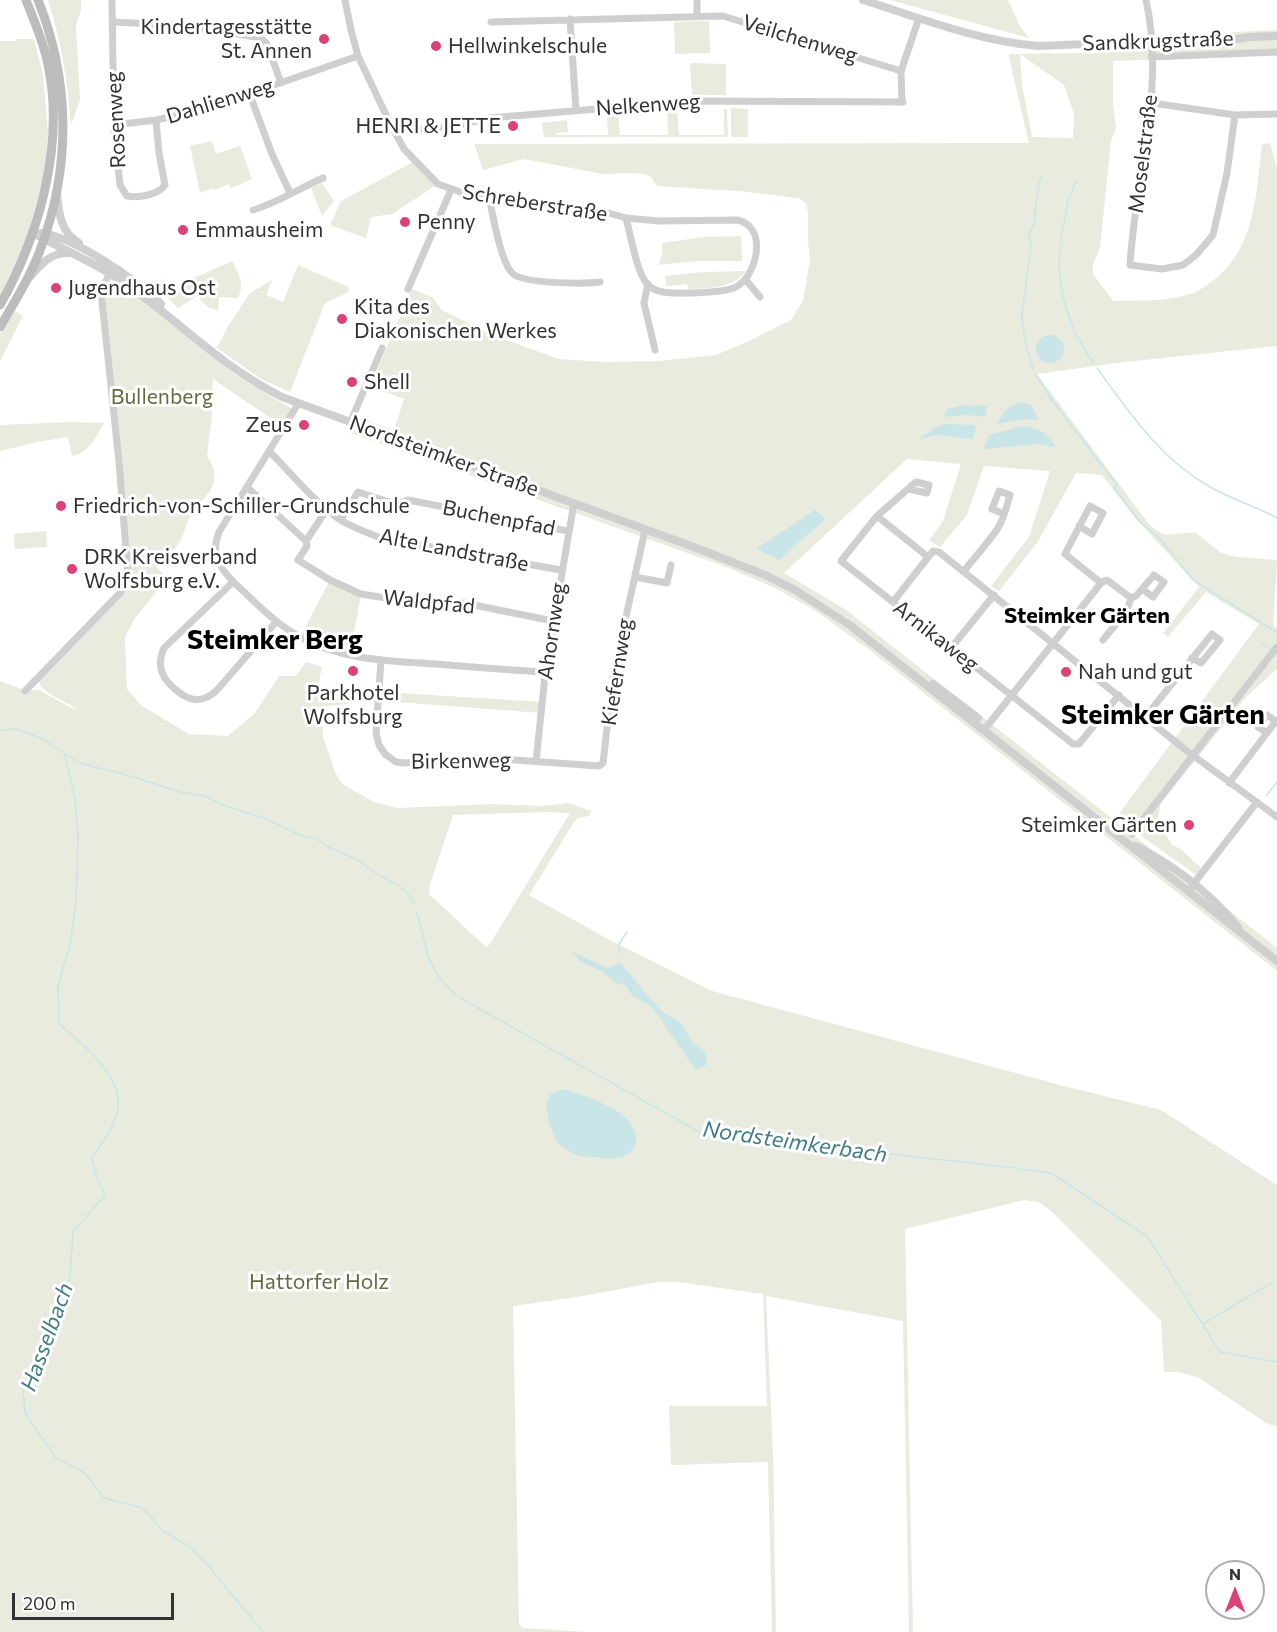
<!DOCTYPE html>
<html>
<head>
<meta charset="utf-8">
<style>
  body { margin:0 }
  #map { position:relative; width:1277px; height:1632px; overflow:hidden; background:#fff; font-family:Commissioner,sans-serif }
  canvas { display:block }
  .north { position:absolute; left:1205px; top:1560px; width:60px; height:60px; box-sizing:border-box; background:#fff; border:2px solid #adadad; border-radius:50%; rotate:0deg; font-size:16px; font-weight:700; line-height:24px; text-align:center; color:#323232 }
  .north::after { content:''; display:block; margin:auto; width:21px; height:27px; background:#dc4178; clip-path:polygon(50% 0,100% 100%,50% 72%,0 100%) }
  .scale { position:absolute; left:12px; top:1593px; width:162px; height:27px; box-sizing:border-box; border:3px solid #323232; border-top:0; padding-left:8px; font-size:18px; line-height:21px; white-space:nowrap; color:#323232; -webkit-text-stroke:4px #fff; paint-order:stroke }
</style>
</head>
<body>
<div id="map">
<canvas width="1277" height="1632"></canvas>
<div class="north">N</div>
<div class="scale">200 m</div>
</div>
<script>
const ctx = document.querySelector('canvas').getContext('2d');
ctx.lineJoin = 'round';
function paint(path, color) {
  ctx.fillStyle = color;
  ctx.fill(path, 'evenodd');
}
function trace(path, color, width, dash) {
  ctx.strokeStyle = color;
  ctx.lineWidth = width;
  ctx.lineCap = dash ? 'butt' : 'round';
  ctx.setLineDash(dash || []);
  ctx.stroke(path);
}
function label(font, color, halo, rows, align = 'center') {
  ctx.font = font + ' Commissioner,sans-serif';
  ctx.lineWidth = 6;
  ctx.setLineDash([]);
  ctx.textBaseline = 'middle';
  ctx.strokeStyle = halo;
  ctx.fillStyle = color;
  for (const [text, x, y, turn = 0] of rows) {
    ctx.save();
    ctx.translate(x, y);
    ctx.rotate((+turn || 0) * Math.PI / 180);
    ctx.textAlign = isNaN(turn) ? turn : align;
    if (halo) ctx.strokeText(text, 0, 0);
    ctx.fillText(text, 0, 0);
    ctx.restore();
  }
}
paint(new Path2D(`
  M48 0H81V10L76 25 80 100 71 125C68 82 61 41 48 0Z
  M890 0H1008L1021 28 1029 38Z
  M709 21 710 53 675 54 674 22Z
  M1277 30V55L1113 61V105L1116 128 1111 141 1100 248 1093 264V274L1113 301C1137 300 1164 302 1187 295 1196 293 1204 287 1211 282 1256 250 1256 194 1262 144L1270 143 1277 168V346L1124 362 1037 374 1148 523C1168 543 1171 531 1196 533L1221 553 1237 557 1277 560 1273 625 1277 628V669L1246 697 1161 803 1157 821 1172 845 1181 849 1201 868 1199 877 1116 818 1259 624 1206 592 1168 637 1163 633 1199 587 1137 520 1102 475 1076 473 1037 543 999 591 991 586 1029 537 1050 471 984 466 967 515 940 547 929 540 943 521 961 464 907 459 784 573 846 610 1277 948V971L872 652 816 611 775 588 724 566 348 432 354 416 394 430 404 399 370 386 412 289 432 297 442 310 492 335 559 359 606 362 658 361 716 355 749 341 791 320 803 301 810 260 808 241V212L806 204 799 198 738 191 657 186 650 176 640 173 603 174 524 159 483 170 474 144 1029 143 1009 58V54L1097 53V39ZM1020 54 1064 85 1074 114 1073 138 1032 137 1022 84Z
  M16 39H34L43 75 48 133 46 167 26 242 0 297V41H16Z
  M690 63 726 64V95H692Z
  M731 108 748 109V137H731Z
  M724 109H727L728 137H544L542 123 567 120 568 132 556 133V135H608L607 116 618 115 620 135H668L667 111 677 110 679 135H724Z
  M212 141 216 154 240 146 252 179 231 188 229 184 214 190 212 188 200 193 190 146Z
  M415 161 438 184 392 214 371 217 366 238 330 225 341 201Z
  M322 183 334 201 322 216 311 188Z
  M741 236 742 261H698L658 265 662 255V243L704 237Z
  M232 261C239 275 245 283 238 298L219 297 218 311 208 307 197 296 178 308 153 283 157 280 160 282 164 279 172 292 192 282 194 278Z
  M298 265 348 287 349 292 325 303 290 392 261 379 217 348 227 328 250 293 272 280 266 295 283 302Z
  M746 271C732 289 709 288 688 289L687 284 666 286 665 276 704 272Z
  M109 282 124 285 236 375 292 409 282 426 213 379 212 415 207 456C227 485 203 495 190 517 185 525 184 535 179 543 174 551 163 559 156 566L167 579 135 618 125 637 127 689 142 706 189 734 228 736 255 713 279 676H296L306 662 322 667 317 690H352L542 702 541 713 397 702H361L322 707 323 737 335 772 342 784 374 802 397 808 491 804 543 806 568 803 592 811 589 816 578 818 574 822 529 895 606 938 712 991 1060 1085 1161 1110 1277 1185V1427L1266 1423 1199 1378 1179 1372H1164L1161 1321 1051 1211 1039 1202 1024 1200 905 1229 913 1632H909L903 1321 766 1296 773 1454 776 1632H772L768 1462 671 1465 669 1406H767L763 1294 679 1282H658L583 1296 513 1306 519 1624 523 1628 588 1632H0V681L24 690H39L77 711 83 720C75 699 51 702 39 683V679L122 594 131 576 104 292ZM549 812 570 813 490 944 486 947 429 894 430 884 453 815Z
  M15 311 23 316 0 361V334Z
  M72 422 104 423C96 437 89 453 72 456L68 437 37 442 0 451V425Z
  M46 531 47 547 15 549 14 534Z
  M330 580 361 594 350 655 300 637Z`), '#e8ebde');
paint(new Path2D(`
  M1036 349a14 14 0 1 1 28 0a14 14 0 1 1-28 0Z
  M1019 402 1031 405 1039 420 1023 419 996 424 1006 410Z
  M963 405 987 406 985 417 968 415 942 417 948 409Z
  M945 424 976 425 973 439 938 435 919 439 934 428Z
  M1022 426C1040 428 1046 433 1056 447L1040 444 984 449 989 435Z
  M815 510 825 519 779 560 756 549Z
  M572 952 608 968 620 963 661 1011 678 1021 684 1027 691 1041 705 1053 707 1061 705 1066 695 1069 653 1008 632 995 626 986 617 983 601 971 581 962Z
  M568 1090C589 1097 646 1116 635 1145 628 1163 606 1158 590 1157 579 1157 565 1151 558 1142 551 1132 539 1099 554 1092 558 1090 564 1090 568 1090Z`), '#c9e5e8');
trace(new Path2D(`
  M1060 245 1068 201 1076 181
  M1031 248 1029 234 1035 223C1034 215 1038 184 1041 176
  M1060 250C1057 278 1063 303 1073 328
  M1030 252 1022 315 1025 341 1033 369
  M1074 331 1093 363
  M1097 368C1130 413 1160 459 1210 487 1231 499 1255 506 1277 518
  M1035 373 1052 400 1117 485 1114 488 1140 522 1161 540 1193 580 1276 632
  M1262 644 1271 649
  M2 730 16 729 43 739 79 763 134 777 180 792 205 796 223 805 264 818 300 835 317 839 326 846 358 860 374 872 399 886 408 894 413 903
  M65 755 75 799 78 836 76 902 70 944 58 986 59 1024C82 1043 127 1079 117 1113 113 1129 101 1144 92 1158L97 1178 105 1195 73 1232 70 1277 23 1389 25 1413 55 1457 85 1473 104 1498 143 1508 163 1531 190 1547 209 1567 263 1632
  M1267 795 1277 782
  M416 911C422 926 424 943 429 958 434 972 445 985 455 994
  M619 954V944L627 932
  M460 998 703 1134 1018 1168
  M1022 1169 1051 1173 1147 1236 1220 1352 1277 1362
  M1203 1324 1271 1283`), '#c9e5e8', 1.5);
trace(new Path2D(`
  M112 0 114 131 120 185 127 196C139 198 158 195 165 185L159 153 156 120
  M345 0 351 30 358 56 388 119 404 149 438 184 466 194 598 210 626 218 659 221 738 220C743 222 747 223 750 227 764 243 754 277 736 287 725 293 670 295 659 291 654 290 650 287 647 284 636 270 631 236 626 218
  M697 0V15
  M1146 0C1166 89 1135 177 1130 265L1162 269 1183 265 1196 255 1213 235 1227 173 1235 115
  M570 19 576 110
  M112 22 191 26 261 38 267 44 281 83
  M491 22 723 16 901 71
  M1151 57 1277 52
  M250 95 272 154 290 193
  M902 102 901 71 919 18
  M1152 103 1235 115 1277 114
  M114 125 156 120 202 110 358 56
  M395 131 450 127 490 118 692 101 903 102
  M489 197C493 215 500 260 512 273 522 284 584 284 600 282
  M253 210C279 202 298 189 323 178
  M745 279 760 297
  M648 284 644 303 655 350
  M408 289 451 190
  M298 404 219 532C209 557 223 573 242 590 260 607 277 624 298 636 340 660 388 661 436 664 472 667 508 670 545 672
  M350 423 382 348
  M270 452C290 472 318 506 342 521 354 528 368 533 381 538L561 570
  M247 487 306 541
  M908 489 927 493 929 485 916 482 877 516 841 561 1073 744H1079L1119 695
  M327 509 306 541 307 546 298 560 330 580 361 594 430 605 464 603 553 621
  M877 516 928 557
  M341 520 358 492 396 504 408 500 568 531
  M1079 526 1092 534 1103 513 1090 506 1065 554 1101 583
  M964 571C975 557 988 543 998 528 1004 518 1007 506 1010 495L999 491 992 509 1004 514
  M635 577 667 583 671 565
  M233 582 164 648C156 666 162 679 176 690 191 703 204 703 218 689L276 622
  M893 602 933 551 939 552 1187 751 1277 817
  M1103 640 1127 610 1131 598
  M951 648 994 595
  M381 660 376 733 379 745 385 754 396 762 404 763 487 758 599 766 603 763 613 676 645 530
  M25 691 120 593 126 584 128 575 119 462 101 292 111 270
  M1146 716 1212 634 1220 640 1201 663 1192 658
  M984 730 1101 583 1107 580 1131 598 1136 596 1142 589 1153 597 1164 582 1154 575 1142 589
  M536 761 546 667 574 503
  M1229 783 1276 721 1267 715 1258 727 1267 733
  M1132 834 1277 647
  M1191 887 1257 802`), '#cfcfcf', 7);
trace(new Path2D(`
  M863 0C920 18 978 41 1038 46L1184 40 1224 41 1249 37 1277 36
  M57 195C59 215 61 232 79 243
  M33 233C65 251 99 264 129 286 182 324 222 367 282 397L694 547 765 575 795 590 851 626 1277 961
  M41 233C75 237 136 280 161 304
  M30 277C42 263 51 252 71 253
  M933 684 978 718
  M1136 846C1175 866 1210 893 1238 927`), '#cfcfcf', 8);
trace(new Path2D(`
  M0 305C38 238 64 148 49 70 45 46 35 23 26 0
  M0 327C15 301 32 274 42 245 71 164 70 80 38 0`), '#bcbcbc', 9);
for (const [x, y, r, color] of [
  [324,39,6,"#dc4178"],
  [436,46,6,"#dc4178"],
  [513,126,6,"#dc4178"],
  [405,222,6,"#dc4178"],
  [183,230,6,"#dc4178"],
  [56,288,6,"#dc4178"],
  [342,319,6,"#dc4178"],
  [352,382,6,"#dc4178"],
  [304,425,6,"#dc4178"],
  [61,506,6,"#dc4178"],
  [72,569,6,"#dc4178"],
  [353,671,6,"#dc4178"],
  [1066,672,6,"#dc4178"],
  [1189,825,6,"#dc4178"]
]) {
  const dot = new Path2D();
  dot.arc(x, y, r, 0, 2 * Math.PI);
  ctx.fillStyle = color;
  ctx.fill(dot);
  trace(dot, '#fff', 2);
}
label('21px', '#323232', '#fff', [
  ["Kindertagesstätte",312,27,"right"],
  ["St. Annen",312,51,"right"],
  ["Hellwinkelschule",448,46],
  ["HENRI & JETTE",501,126,"right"],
  ["Penny",417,222],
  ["Emmausheim",195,230],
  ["Jugendhaus Ost",68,288],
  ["Kita des",354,307],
  ["Diakonischen Werkes",354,331],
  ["Shell",364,382],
  ["Zeus",292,425,"right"],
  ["Friedrich-von-Schiller-Grundschule",73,506],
  ["DRK Kreisverband",84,557],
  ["Wolfsburg e.V.",84,581],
  ["Nah und gut",1078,672],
  ["Parkhotel",353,693,"center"],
  ["Wolfsburg",353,717,"center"],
  ["Steimker Gärten",1177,825,"right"]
], 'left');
label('21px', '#323232', '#fff', [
  ["Veilchenweg",800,39,17],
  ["Sandkrugstraße",1158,41,-2],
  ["Dahlienweg",220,101,-17],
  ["Nelkenweg",648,105,-4],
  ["Rosenweg",116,120,-93],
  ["Moselstraße",1143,154,-83],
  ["Schreberstraße",535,203,9],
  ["Nordsteimker Straße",444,456,20],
  ["Buchenpfad",499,518,11],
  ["Alte Landstraße",454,550,11],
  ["Waldpfad",429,602,6],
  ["Ahornweg",552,631,-82],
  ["Arnikaweg",936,636,38],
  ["Kiefernweg",617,672,-81],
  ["Birkenweg",461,761,-1]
]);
label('21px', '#616c41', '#fff', [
  ["Bullenberg",162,397],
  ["Hattorfer Holz",319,1282]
]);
label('bold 22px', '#000', '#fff', [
  ["Steimker Gärten",1087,616]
]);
label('italic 22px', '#3e7d84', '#fff', [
  ["Nordsteimkerbach",795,1142,8],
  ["Hasselbach",47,1337,-70]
]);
label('bold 27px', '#000', '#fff', [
  ["Steimker Berg",275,640],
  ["Steimker Gärten",1163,715]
]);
</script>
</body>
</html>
